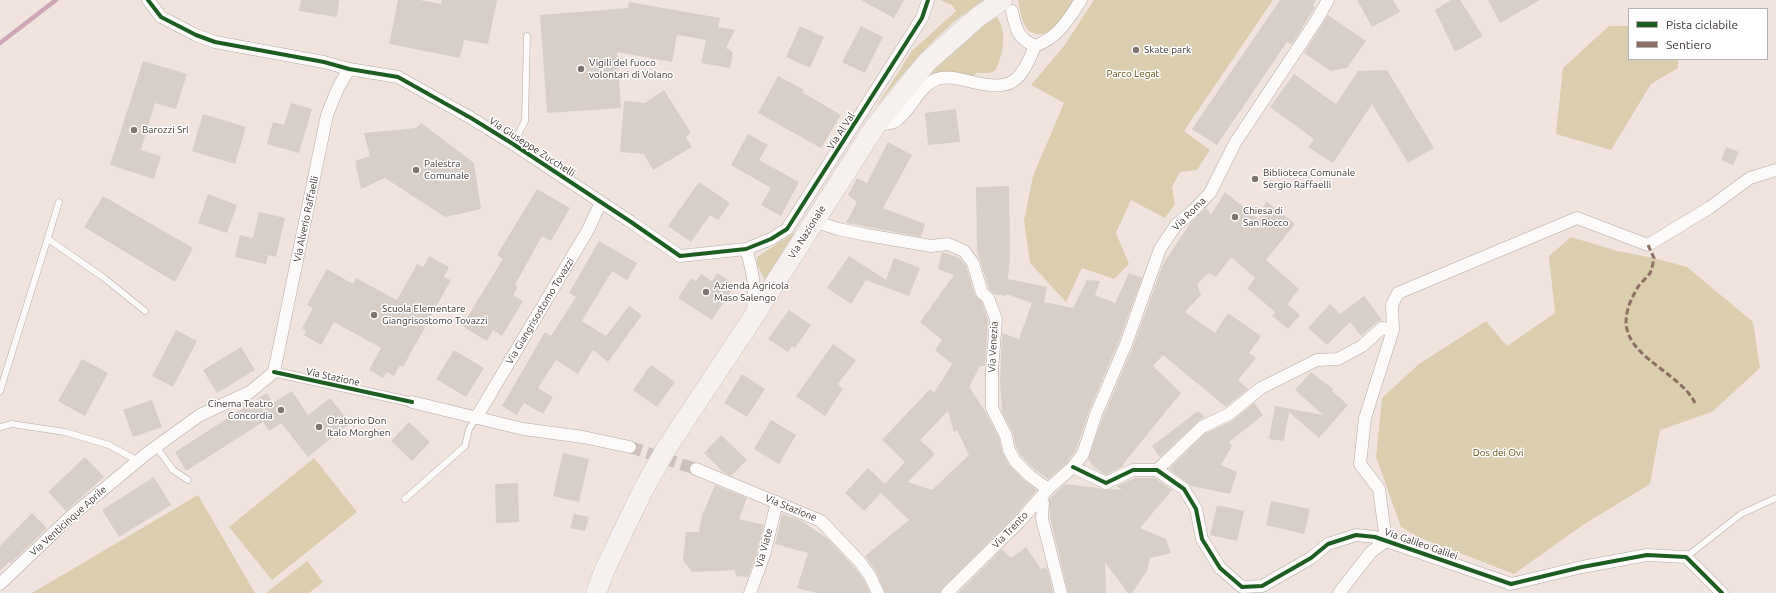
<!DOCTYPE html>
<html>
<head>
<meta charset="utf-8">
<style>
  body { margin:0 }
  #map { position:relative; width:1776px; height:593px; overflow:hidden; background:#f1e4df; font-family:Ubuntu,sans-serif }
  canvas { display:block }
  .legend { position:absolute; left:1628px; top:8px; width:140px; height:52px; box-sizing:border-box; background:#fff; border:1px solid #b3afad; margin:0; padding:5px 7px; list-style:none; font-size:12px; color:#403733 }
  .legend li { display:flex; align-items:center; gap:8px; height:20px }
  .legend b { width:20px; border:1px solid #b3afad }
</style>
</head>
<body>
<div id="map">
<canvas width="1776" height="593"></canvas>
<ul class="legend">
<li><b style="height:5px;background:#1b5e20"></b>Pista ciclabile</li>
<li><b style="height:5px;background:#8d6e63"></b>Sentiero</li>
</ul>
</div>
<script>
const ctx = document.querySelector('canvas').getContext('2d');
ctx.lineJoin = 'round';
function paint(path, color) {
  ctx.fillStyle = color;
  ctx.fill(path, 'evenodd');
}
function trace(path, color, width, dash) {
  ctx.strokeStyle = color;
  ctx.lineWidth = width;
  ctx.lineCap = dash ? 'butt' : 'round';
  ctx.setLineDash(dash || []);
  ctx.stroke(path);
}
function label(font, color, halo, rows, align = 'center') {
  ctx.font = font + ' Ubuntu,sans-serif';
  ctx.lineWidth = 3;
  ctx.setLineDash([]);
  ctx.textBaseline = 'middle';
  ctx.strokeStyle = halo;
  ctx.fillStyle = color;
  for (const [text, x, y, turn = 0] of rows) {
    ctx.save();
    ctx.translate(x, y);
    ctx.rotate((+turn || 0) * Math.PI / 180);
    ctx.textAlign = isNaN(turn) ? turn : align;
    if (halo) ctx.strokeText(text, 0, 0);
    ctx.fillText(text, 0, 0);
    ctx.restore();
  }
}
paint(new Path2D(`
  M940 0H984C974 7 964 14 954 22 925 47 900 77 876 107L912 51 956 11 952 5Z
  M1018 0H1075C1066 14 1052 40 1033 33 1030 32 1027 30 1026 27 1021 20 1020 9 1018 0Z
  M1094 0H1273L1184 131 1210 150 1197 170 1180 172 1172 187 1175 204 1165 218 1131 200 1116 233 1129 264 1114 279 1082 268 1066 302 1030 263 1024 220 1033 176 1064 103 1031 85 1064 46Z
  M996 16C1008 32 1003 52 996 70L990 73H976L974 76 939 72 925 77 952 48Z
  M1609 26H1629V59H1678V68L1651 84 1611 150 1556 134 1563 68Z
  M798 230 765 281 757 264V257Z
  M1571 237 1617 251 1654 258 1687 267 1753 322 1760 368 1712 412 1660 430 1650 484 1583 525 1514 574 1418 537 1401 527 1376 457 1382 398 1419 364 1486 321 1507 346 1555 313 1549 256Z
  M314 458 357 512 272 580 229 527Z
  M198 495 255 593H32Z
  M307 561 323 582 309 593H266Z`), '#daceaf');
trace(new Path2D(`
  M0 43 56 0`), '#cfa6b6', 4.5);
paint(new Path2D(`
  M301 0H339L337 17 299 11Z
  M398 0H420L441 4 442 0H497L488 44 464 40 460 58 389 44Z
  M861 0H904L894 18Z
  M1280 0H1316L1313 5 1315 7 1292 44 1287 42 1217 145 1192 129Z
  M1357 0H1393L1400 12 1372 27Z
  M1451 0H1460L1483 36 1455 52 1435 10Z
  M1488 0H1540L1500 23Z
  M629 2 720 18 718 27 735 30 726 48 733 52 730 68 701 63 706 40 677 35 672 62 617 52 621 108 547 113 540 15 628 8Z
  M1328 15 1366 41 1347 68 1331 71 1304 53Z
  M800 26 824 37 810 68 786 57Z
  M861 26 883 37 865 73 842 62Z
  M143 61 187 74 176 109 155 103 141 150 161 156 154 179 110 165Z
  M1387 70 1434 148 1408 163 1372 104 1333 163 1308 147 1314 139 1270 107 1294 74 1336 104 1358 71Z
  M778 76 804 90 802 92 841 115 821 148 758 113Z
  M664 90 691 133 686 137 692 147 653 170 644 154 620 152 624 101 645 103Z
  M291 103 312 109 299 153 267 144 273 122 284 125Z
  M956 109 960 142 928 145 925 113Z
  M203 114 246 127 235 164 192 151Z
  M421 123 474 163 481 209 445 217 385 178 361 189 355 161 370 156 364 133 416 128Z
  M748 134 768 145 759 160 799 182 781 216 761 205 771 188 731 165Z
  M888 142 912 155 883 208 925 224 921 237 846 223 857 202 848 195 857 178 867 183Z
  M1726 147 1739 152 1733 165 1721 160Z
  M699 182 730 203 718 220 710 215 691 242 668 226Z
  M1009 186 1010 254 1008 279 1047 287 1044 302 1073 308 1087 280 1100 281 1095 295 1115 303 1129 273 1142 278 1119 341 1089 411 1076 450 1068 462 1048 479 1035 470 1021 456 1016 447 1013 433 1002 412 1000 381 1002 333 1019 339 1032 303 1006 294V296L994 294 989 289 977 251 976 187Z
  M537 189 570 208 551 241 542 236 515 285 518 287 513 295 523 301 502 336 493 330 487 341 462 326 503 259 497 255Z
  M1225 192 1259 220 1266 201 1295 224 1266 260 1299 289 1287 304 1300 315 1288 329 1272 316 1275 312 1247 288 1255 278 1231 257 1216 277 1209 273 1197 284 1201 295 1185 312 1215 333 1228 313 1261 336 1249 353 1256 358 1238 380 1248 389 1226 407 1163 355 1153 366 1181 393 1124 463 1123 466 1106 475 1094 467 1088 459 1103 417 1133 347 1163 264 1191 222 1206 208 1211 215Z
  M208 194 237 205 227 233 198 223Z
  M103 196 193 248 175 282 84 227Z
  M259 212 285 218 276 257 268 255 266 264 235 257 240 235 253 238Z
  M599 241 637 263 627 280 612 271 582 321 606 336 629 306 642 315 608 362 593 350 578 374 556 360 538 388 553 397 543 414 524 403 517 415 502 406 545 332 551 336 576 297 569 293Z
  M942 252 959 258 966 266 975 295 982 302 988 320 985 366H980L969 387 985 411 999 438 1002 452 1009 465 1025 481 1037 490 1014 517 942 588 940 593H885L877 573 865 556 909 520 881 493 864 511 845 493 868 468 885 484 905 462 882 440 930 389 934 393 952 364 935 350 942 340 920 322 954 275 938 269ZM948 411 954 432 957 430 969 455 932 490 908 482 935 454 920 440Z
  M429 256 449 267 444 277 451 280 403 367 400 365 394 376 387 372 383 378 369 370 381 348 334 322 321 345 304 335 306 331 302 328 313 308 307 305 327 269 353 284 356 278 397 300 417 264 423 267Z
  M849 256 886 280 894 258 920 268 909 296 866 280 851 304 827 288Z
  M717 273 735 285 712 320 678 298 691 278 696 281 701 274 712 281Z
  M1364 296 1382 320 1377 322 1361 336 1350 322 1327 345 1308 328 1330 304 1340 314Z
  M789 310 811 325 795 348 792 346 788 352 768 339Z
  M176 330 197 341 173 387 152 376Z
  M833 344 856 360 838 384 843 389 825 416 796 396Z
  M241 347 255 370 217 393 203 370Z
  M454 350 484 368 466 397 436 379Z
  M82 359 108 373 85 416 58 401Z
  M651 365 675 382 657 407 633 390Z
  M1311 372 1333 389 1332 391 1348 405 1319 438 1289 412 1284 441 1269 439 1275 406 1323 415 1295 390Z
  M742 374 765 389 747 417 724 403Z
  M292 391 308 415 330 398 350 423 308 457 281 423 269 431 263 422 186 471 175 452 267 393 273 403Z
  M152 400 162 427 133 437 123 410Z
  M1254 403 1263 415 1229 442 1232 446 1221 465 1237 472 1230 494 1191 486 1169 469 1206 433 1232 421Z
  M1198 411 1205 417 1197 422 1160 457 1152 446Z
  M771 420 796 435 779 464 754 449Z
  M409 422 430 442 412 461 391 441Z
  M721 435 747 460 731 476 721 471V470L704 453Z
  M563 453 589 459 579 502 553 496Z
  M85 457 104 477 66 511 48 492Z
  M154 477 171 505 119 537 102 510Z
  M1135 478H1155L1172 490 1140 528 1166 539 1171 553 1150 558 1147 571 1132 593H1128L1105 562 1106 593H1068L1050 518 1049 499 1065 484 1098 488 1106 490 1111 489 1122 490 1117 486Z
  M518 483 519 522 496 523 495 484Z
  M715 485 747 498 739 519 764 525 757 553 748 577 736 576 735 570 692 572 683 560 686 532H699L702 516Z
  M1271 501 1310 509 1304 534 1266 525Z
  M1217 505 1244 511 1237 541 1210 535Z
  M32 513 47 528 11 563 9 562 0 571V546Z
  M574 514 589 517 585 531 570 528Z
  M782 514 800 520 828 539 854 567 864 580 870 593H817L797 588 808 553 775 544Z
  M1026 547 1041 569 1047 567 1053 593H958L1002 549 1011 558Z`), '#d7cec8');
trace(new Path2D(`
  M630 447 696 469`), '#cec1bd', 12, [12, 6]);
const service = new Path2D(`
  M513 144 525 121 527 36
  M48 239 104 278 145 311
  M0 391 59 202
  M0 427 12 424 65 432 109 445 138 461
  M156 446 173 470 188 480
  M405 499 465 446 469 429 476 418
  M1686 557 1741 514 1776 498`);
const pedestrian = new Path2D(`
  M274 372 412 402`);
const minor = new Path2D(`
  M148 0 161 17 196 35 215 42 324 62 349 69 398 77 471 118 513 144 631 222 680 256 746 249 771 239 787 229 922 18 928 0
  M1012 11C1016 29 1017 38 1035 46 1059 37 1067 21 1081 0
  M876 125C881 124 889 124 894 122 911 112 918 86 937 79 946 76 956 78 964 80 1009 91 1018 88 1035 46
  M814 221 838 229 867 235 931 246 948 244 964 251 973 263 982 293 988 298 996 319 992 371V408L1006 436 1009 450 1015 461 1030 476 1048 489
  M746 249C754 275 755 286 753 313
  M1393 330 1392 305 1398 293 1577 218 1648 245 1709 208 1750 178 1776 170
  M412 402 523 429 583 437 630 447
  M476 418 588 230 601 202
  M1073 467 1106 483 1133 470H1157L1184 489 1196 509 1202 539 1220 568 1242 587 1262 586 1311 558 1328 544 1356 535 1375 537 1511 584 1582 567 1647 555 1686 557 1722 593
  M696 469 821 521 860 562 870 576 878 593
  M1157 470 1202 427 1229 414 1261 388 1317 360 1338 359 1362 346 1382 328 1393 330 1365 418 1360 464 1379 489 1386 541 1371 552 1339 593
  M1040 498 1043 503 1042 519 1061 593
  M0 584 69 518 146 454 200 415 250 392 274 372 327 115 338 88 349 69
  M750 593 764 555 777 502
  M947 593 1019 522 1048 489 1073 467 1083 454 1096 414 1126 344 1160 249 1176 225 1193 211 1210 193 1235 143 1316 21 1328 0`);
const primary = new Path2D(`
  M596 593 605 569 643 490 666 449 752 319 876 125 927 62 978 17 1002 0`);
trace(service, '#b2a8a4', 7);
trace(pedestrian, '#b2a8a4', 10);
trace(minor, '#b2a8a4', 13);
trace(primary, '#c9c2c0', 21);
trace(service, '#fdfbfa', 6);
trace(pedestrian, '#fdfbfa', 9);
trace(minor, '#fdfbfa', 12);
trace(primary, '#f6f0ef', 20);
trace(new Path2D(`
  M1648 245 1654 258C1653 263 1652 269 1650 273 1647 278 1641 282 1638 287 1634 294 1630 301 1628 309 1614 354 1678 369 1695 403`), '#8d6e63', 3, [6, 3]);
trace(new Path2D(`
  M148 0 161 17 196 35 215 42 324 62 349 69 398 77 471 118 513 144 631 222 680 256 746 249 771 239 787 229 922 18 928 0
  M274 372 412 402
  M1073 467 1106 483 1133 470H1157L1184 489 1196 509 1202 539 1220 568 1242 587 1262 586 1311 558 1328 544 1356 535 1375 537 1511 584 1582 567 1647 555 1686 557 1722 593`), '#1b5e20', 4);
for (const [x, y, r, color] of [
  [1136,50,4,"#7e746f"],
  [581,69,4,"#7e746f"],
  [134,130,4,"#7e746f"],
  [416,170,4,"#7e746f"],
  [1255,179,4,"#7e746f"],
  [1235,217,4,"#7e746f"],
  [706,292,4,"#7e746f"],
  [374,315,4,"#7e746f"],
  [281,410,4,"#7e746f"],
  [319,427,4,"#7e746f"]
]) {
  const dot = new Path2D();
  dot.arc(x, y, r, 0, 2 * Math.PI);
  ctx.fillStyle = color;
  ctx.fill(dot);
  trace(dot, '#fff', 1.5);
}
label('10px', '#403733', '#fff', [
  ["Skate park",1144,50],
  ["Vigili del fuoco",589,63],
  ["volontari di Volano",589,75],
  ["Barozzi Srl",142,130],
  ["Palestra",424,164],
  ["Comunale",424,176],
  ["Biblioteca Comunale",1263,173],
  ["Sergio Raffaelli",1263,185],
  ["Chiesa di",1243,211],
  ["San Rocco",1243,223],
  ["Azienda Agricola",714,286],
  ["Maso Salengo",714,298],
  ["Scuola Elementare",382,309],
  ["Giangrisostomo Tovazzi",382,321],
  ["Cinema Teatro",273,404,"right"],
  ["Concordia",273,416,"right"],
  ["Oratorio Don",327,421],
  ["Italo Morghen",327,433]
], 'left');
label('10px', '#5d510e', '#fff', [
  ["Parco Legat",1133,74],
  ["Dos dei Ovi",1498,453]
]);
label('10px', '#403733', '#fff', [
  ["Via Al Val",841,131,-57],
  ["Via Giuseppe Zucchelli",532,147,33],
  ["Via Roma",1189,214,-45],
  ["Via Alverio Raffaelli",306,219,-78],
  ["Via Nazionale",807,232,-58],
  ["Via Giangrisostomo Tovazzi",540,311,-59],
  ["Via Venezia",993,347,-87],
  ["Via Stazione",333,377,12],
  ["Via Stazione",791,508,22],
  ["Via Venticinque Aprile",68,521,-42],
  ["Via Trento",1010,530,-46],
  ["Via Galileo Galilei",1421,544,19],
  ["Via Viate",764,548,-75]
]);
</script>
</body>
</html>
